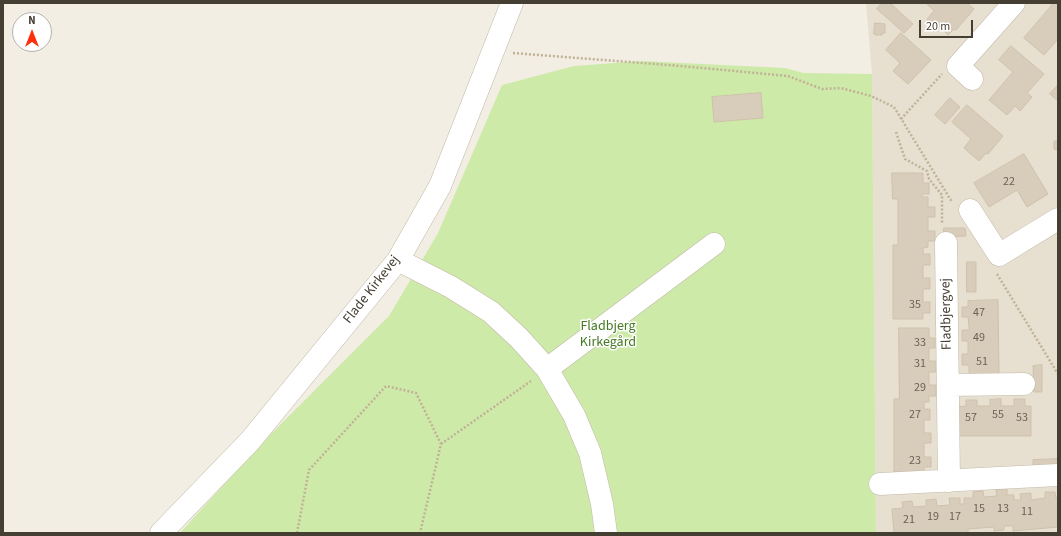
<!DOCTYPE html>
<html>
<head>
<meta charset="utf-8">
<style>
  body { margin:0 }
  #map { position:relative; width:1061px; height:536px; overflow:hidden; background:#f3eee3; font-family:"Source Sans 3",sans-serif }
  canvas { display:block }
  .frame { position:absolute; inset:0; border:4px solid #453e33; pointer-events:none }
  .north { position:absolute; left:12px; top:12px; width:40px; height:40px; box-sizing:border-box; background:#fff; border:1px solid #b5b2ad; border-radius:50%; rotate:0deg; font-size:11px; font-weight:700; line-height:16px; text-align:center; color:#453e33 }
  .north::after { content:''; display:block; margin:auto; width:14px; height:18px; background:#ff2f0e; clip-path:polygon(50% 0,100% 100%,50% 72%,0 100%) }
  .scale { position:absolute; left:919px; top:20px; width:54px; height:18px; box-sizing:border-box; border:2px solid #453e33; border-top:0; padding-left:5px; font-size:12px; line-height:14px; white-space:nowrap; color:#453e33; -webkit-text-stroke:3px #fff; paint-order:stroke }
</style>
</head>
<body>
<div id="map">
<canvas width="1061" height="536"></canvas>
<div class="frame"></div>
<div class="north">N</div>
<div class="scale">20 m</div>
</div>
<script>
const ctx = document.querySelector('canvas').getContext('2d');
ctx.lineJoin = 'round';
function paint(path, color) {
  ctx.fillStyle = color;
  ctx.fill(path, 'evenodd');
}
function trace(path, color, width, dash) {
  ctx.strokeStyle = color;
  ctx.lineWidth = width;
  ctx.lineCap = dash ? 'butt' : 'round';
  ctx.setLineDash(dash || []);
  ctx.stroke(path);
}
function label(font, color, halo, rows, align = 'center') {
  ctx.font = font + ' "Source Sans 3",sans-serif';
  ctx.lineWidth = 3;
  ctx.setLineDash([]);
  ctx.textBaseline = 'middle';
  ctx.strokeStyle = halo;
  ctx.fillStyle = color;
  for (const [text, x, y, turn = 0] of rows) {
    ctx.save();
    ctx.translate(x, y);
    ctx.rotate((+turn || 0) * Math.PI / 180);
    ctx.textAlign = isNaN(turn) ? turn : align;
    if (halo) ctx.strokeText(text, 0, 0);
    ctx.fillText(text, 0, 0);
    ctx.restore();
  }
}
paint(new Path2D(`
  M866 3H1058V533H876L872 74Z`), '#e7e0d1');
paint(new Path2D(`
  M641 61 785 68 804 73 872 74 876 533H180L256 449 389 316 438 233 502 85 574 66Z`), '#ceeaa9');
const building = new Path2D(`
  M882 3H890L913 24 904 33 877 9Z
  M926 3H967L974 9 956 30 954 29 948 35 940 27 938 29 927 19 934 11Z
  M1054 3H1058V39L1044 55 1024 38Z
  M875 23 885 24V33H882V35H875L876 34H874Z
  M901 33 931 60 908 84 893 71 900 63 886 50Z
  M1011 46 1044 74 1027 93 1032 97 1020 111 1015 106 1007 115 989 100 1013 72 999 60Z
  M1058 85V101L1050 94Z
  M761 93 763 118 714 122 712 97Z
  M950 98 960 107 945 124 935 115Z
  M967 105 1003 136 988 154 986 153 979 161 964 148 971 139 952 122Z
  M1058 140V150L1054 149V142Z
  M1024 154 1048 194 1027 207 1017 190 989 207 974 183Z
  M892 173H923V183H929V194H922V197H928V207H935V217H928V231H935V241H928V247L923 248V254H930V265H923V278H930V289H923V302H930V313H923V319H893V245H898V199H893Z
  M944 228H965L966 236 944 237Z
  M967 262H976V292H967Z
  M998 300 999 374H969V365H962V354H968V341H962V330H969V326L968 317H962V307H968V301Z
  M899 328H929V338H935V348H929V361H936V372H929V385H936V396H929V402H924V409H930V420H924V433H931V443H924V457H931V467H924V473H894V399H899Z
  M1042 365V392H1034L1033 366Z
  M1001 399V406H1014V399H1025V406H1031V436H957V407L966 406V400H977V406H990V400Z
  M1058 459V467L1033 469V460Z
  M1007 489V495H1014V500H1021L1020 494 1031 493V500L1045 498V492H1055L1056 498H1058V527L1013 531V526H1004V530L994 531V527L968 529V533H894L892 509 903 508 902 502 912 501 913 507 926 506V500L936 499 937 506 950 505 949 498H960V504H964V498H973V492L983 491 984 497 997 496 996 490Z`);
paint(building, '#d8ccbb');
trace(building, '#d0c1ab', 1);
const minor = new Path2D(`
  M972 79 958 66 1014 3
  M970 210 999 255 1058 219
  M946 243 949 481
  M398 260 451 287 491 312 519 338 547 369 574 415 590 453 602 504 606 533
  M547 369 714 244
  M948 385 1024 384
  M880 484 1058 475
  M161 533 250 441 398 260 440 186 512 3`);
trace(minor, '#c2b8a8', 23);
trace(new Path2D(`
  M513 53 681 66 788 76 822 89 841 88 871 96 894 107 952 202
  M901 119 942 74
  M896 132 905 159 927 171 929 179 942 195V223
  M997 274 1058 374
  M441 444 531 381
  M297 533 309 470 386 386 416 393 441 444 420 533`), '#c1b196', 2.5, [2, 2]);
trace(minor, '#fff', 22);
label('12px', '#6a6255', null, [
  ["22",1009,182],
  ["35",915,305],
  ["47",979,313],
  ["49",979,338],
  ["33",920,343],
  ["51",982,362],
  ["31",920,364],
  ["29",920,388],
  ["27",915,415],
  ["55",998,415],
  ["57",971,418],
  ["53",1022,418],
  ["23",915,461],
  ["15",979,509],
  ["13",1003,509],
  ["11",1027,512],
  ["19",933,517],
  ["17",955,517],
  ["21",909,520]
]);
label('14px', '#453e33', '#fff', [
  ["Flade Kirkevej",372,290,-52],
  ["Fladbjergvej",947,314,-91]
]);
label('14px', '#457a23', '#fff', [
  ["Fladbjerg",608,327],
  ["Kirkegård",608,343]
]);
</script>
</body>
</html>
